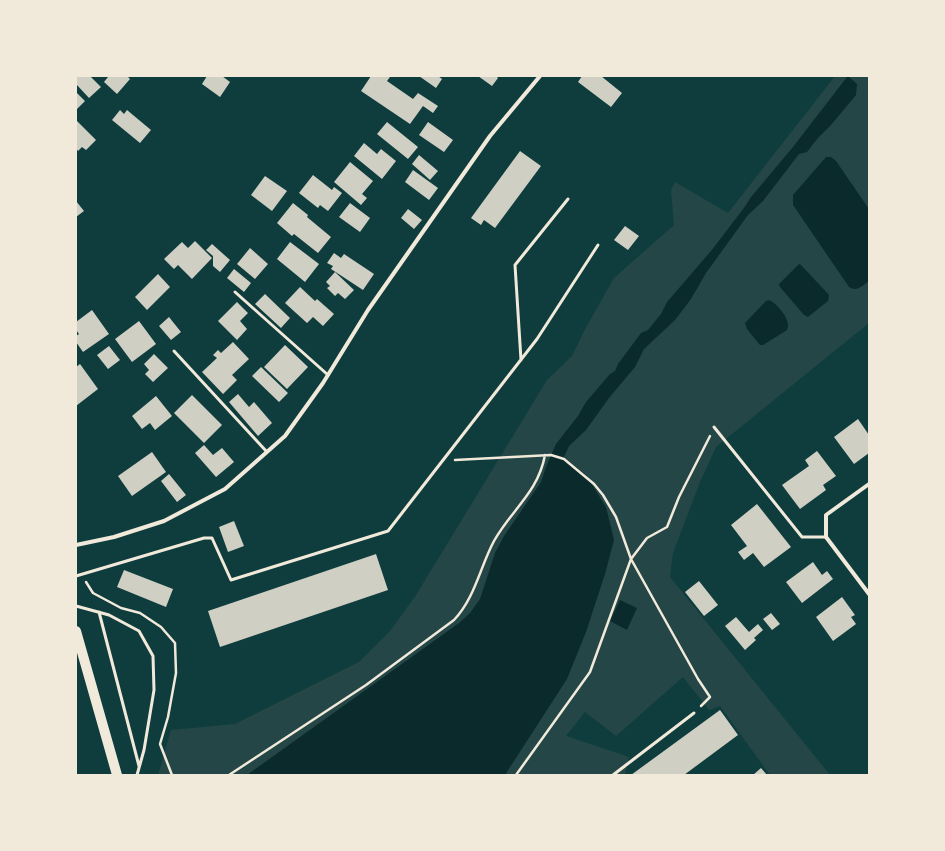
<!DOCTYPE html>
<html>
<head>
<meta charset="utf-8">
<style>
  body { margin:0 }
  #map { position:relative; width:945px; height:851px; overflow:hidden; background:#0f3d3e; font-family:"IBM Plex Serif",serif }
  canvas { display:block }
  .frame { position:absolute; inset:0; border:77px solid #f1e9da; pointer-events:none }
</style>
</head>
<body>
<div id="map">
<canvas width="945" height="851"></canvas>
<div class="frame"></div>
</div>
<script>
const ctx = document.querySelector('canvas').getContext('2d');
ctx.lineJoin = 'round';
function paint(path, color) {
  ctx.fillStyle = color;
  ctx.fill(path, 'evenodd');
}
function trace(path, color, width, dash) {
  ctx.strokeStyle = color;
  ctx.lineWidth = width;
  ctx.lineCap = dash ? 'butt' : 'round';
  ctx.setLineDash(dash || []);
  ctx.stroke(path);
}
paint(new Path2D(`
  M835 76H869V323L716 447 700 482 673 553 670 577 830 775H770L720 706 709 710 683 677 616 736 585 712 566 736 629 757 625 775H158L171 730 235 724 359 662 390 631 416 595 547 380 572 356 584 331 614 278 674 225 671 190 675 182 728 213Z`), '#244646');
paint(new Path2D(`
  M847 77H849L857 84 856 95 831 125 818 138 807 152 799 154 763 201 748 215 706 273 691 299 675 320 644 349 635 367 609 398 586 430 569 446 564 457 586 475 606 507 614 540 605 574 586 632 567 679 505 775H247L459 623 470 613 480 599 495 553 504 536 541 482 546 467 556 444 578 416 586 402 610 374 615 371 618 364 641 333 648 330 661 314 667 302 711 251 744 208 751 197 793 147Z
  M826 157H831L836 161 869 209V281C862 286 857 292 849 287L793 205V195Z
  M799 264 801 265 829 295 828 301 808 317 804 315 780 287 779 284Z
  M769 300C778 304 792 321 787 330L763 345H760L747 329 745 323 766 301Z
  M620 600 637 608 627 630 610 621Z`), '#0a2a2b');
paint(new Path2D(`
  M76 76H90L101 87 89 98 76 84Z
  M107 76H130L128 77 130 79 117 94 104 82 108 77Z
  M207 76H222L230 82 220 97 202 84Z
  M371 76H389L390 77 387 81 413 99 418 93 438 106 433 113 423 106 410 124 361 91Z
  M419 76H438L442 79 436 88Z
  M478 76H496L498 78 492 86Z
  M582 76H601L622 93 611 107 578 82Z
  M76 92 85 101 76 110Z
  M120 110 124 114 127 110 151 130 140 143 112 120Z
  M76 120 96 140 86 150 82 147 78 151 76 148Z
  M387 122 418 147 408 159 377 134Z
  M428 122 453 140 444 152 419 135Z
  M364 143 377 154 381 149 396 161 382 179 354 156Z
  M520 151 541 166 495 228 484 220 481 225 471 218Z
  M419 155 438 171 430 180 412 164Z
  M350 162 373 181 362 194 367 198 361 205 334 182Z
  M413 170 438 188 429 200 405 182Z
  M313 175 332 190 334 187 342 193 328 211 320 205 318 208 299 193Z
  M265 176 287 191 272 211 251 195Z
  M76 201 84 211 76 217Z
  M293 203 308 215 307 217 331 237 318 253 294 234 292 236 277 223Z
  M350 203 370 218 360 232 339 217Z
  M408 209 422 220 414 229 401 218Z
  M625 226 639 236 628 250 614 240Z
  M195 241 212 258 192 279 178 265 174 269 164 259 182 242 188 248Z
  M290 242 319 264 305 282 277 259Z
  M212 244 230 260 220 272 213 266V256L206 250Z
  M250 248 268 264 255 279 237 264Z
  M334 253 341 258 344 254 374 274 363 290 331 269 333 266 327 263Z
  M234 269 251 283 244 292 227 278Z
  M335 272 354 290 345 299 338 293 335 296 327 288 330 286 326 282Z
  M158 274 170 287 147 310 135 297Z
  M300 287 315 301 317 299 334 314 323 326 313 317 307 323 285 303Z
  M265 294 290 318 281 328 255 304Z
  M237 302 248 313 240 321 247 329 237 340 218 321Z
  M92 310 109 334 83 352 76 342V336L79 334 76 330V322Z
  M169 317 181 332 171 340 159 326Z
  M139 321 156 344 132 362 115 339Z
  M233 342 249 359 232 375 237 380 223 394 202 372 217 358 213 355 218 350 221 353Z
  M285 345 308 367 287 389 264 367Z
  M109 346 120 360 108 369 97 355Z
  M154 354 168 368 153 382 145 374 149 370 144 364Z
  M80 364 98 389 76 406V367Z
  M261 367 288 393 279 402 252 376Z
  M238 394 249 407 254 402 272 423 258 436 229 402Z
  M192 395 222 425 204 443 174 413Z
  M156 396 172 416 155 430 150 423 142 429 132 416Z
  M858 419 869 435V453L854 464 834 437Z
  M204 445 213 455 222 448 234 462 216 477 195 453Z
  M817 451 836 476 823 485 826 490 800 509 782 485 809 466 805 460Z
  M152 452 166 472 132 496 118 476Z
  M169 474 186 495 177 502 161 481Z
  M757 504 791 547 764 567 753 553 744 560 738 552 747 546 731 525Z
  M234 521 244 546 228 552 219 527Z
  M376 554 388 590 220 647 208 611Z
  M813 562 822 575 827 571 833 579 802 603 786 582Z
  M124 570 173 589 166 607 117 587Z
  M699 581 718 605 704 616 685 592Z
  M842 597 855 615 851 617 856 624 833 641 816 617Z
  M771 613 780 624 772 630 763 619Z
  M736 617 749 632 758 624 763 630 754 638 756 640 745 650 725 626Z
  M720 710 738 735 684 775H631Z
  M761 768 767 775H753Z`), '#cfcfc3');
trace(new Path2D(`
  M455 460 551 455 564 459 594 484 603 495 616 517 631 559 698 679 710 697 701 706
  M86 582 93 593 121 608 140 613 161 627 175 643 176 673 168 717 160 744 172 775
  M229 775 366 685 454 620C475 598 480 567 494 541 511 510 538 493 545 455
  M516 775 590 672 631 559 647 538 667 527 679 497 710 436`), '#f1e9da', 2.5);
trace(new Path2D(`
  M235 292 328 375
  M174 351 267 452
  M521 360 515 265 568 199
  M714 427 802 537H826
  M76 576 204 538H212L231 580 388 531 537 339 598 245
  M76 606 109 615 139 631 153 656 154 690 144 750 137 775
  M99 612 139 766
  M613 775 694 713`), '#f1e9da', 3);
trace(new Path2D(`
  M869 484 826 515V537L869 594
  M76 545 114 537 164 521 225 489 285 436 323 383 368 310 490 136 540 76`), '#f1e9da', 4);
trace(new Path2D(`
  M76 631 117 775`), '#f1e9da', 10);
</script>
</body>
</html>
